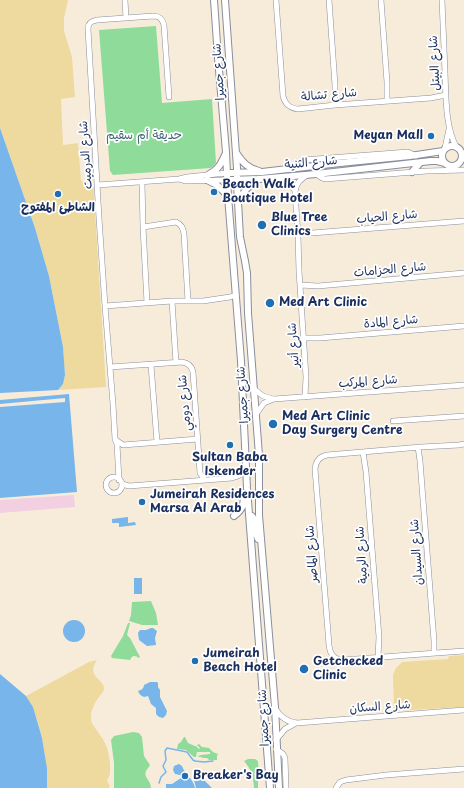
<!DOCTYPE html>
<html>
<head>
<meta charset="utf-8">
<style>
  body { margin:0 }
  canvas { display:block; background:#f7ecda }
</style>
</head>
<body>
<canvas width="464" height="788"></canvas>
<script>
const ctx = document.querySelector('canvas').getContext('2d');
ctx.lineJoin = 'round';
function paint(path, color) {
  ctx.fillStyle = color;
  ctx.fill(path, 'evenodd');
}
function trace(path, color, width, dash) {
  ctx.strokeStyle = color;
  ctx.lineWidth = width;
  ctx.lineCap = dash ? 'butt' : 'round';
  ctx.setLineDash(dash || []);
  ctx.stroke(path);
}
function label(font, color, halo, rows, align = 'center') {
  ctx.font = font + ' "Playpen Sans","Playpen Sans Arabic",sans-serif';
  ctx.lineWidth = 3.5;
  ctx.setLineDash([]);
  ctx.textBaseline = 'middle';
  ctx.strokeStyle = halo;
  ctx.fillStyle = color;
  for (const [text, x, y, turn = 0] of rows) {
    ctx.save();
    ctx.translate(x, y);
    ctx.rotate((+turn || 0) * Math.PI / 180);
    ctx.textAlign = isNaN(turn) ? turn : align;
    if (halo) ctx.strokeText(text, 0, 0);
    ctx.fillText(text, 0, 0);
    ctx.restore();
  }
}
paint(new Path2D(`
  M74 495 75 507 0 513V500Z`), '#f2cfe1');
paint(new Path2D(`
  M156 26 162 103 212 99 216 163 211 168 113 175 110 171 99 30Z
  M151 601 156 613 158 625H142L129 621 131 615 132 602Z
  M128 623H130L127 635 130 638 140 657 139 658C135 655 132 655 130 660L112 658 111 656 123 636Z
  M133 732 139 733 142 737 144 756 150 765C149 767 147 769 146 771 143 777 151 780 151 788H114V763L111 740 114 736Z
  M184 737H185L188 743 195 746H196L199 749 200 748 197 745 199 744 202 747 209 748 213 752 218 754 217 756V760H209L207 758H203L201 757H199L198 756 201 755 210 754V752H197L196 757H194L186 750 177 749 178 744 181 742Z
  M248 759H255L258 761 259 779H258V788H254C253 775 252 771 244 761Z`), '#8fdc9a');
paint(new Path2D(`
  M0 0H68L64 18V31L72 57 75 97 61 99 63 145 78 143 81 181 93 180 106 387 58 390 63 384 65 375 63 347 49 276 35 228 0 128Z
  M464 655V707L394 711 393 675 396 668 402 662 448 659 449 656Z
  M97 660C85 677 105 679 104 689 104 692 101 694 99 697 95 702 90 712 91 719 91 724 97 730 100 735 108 745 111 760 110 773 110 776 108 778 107 781L110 786 109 788H47V768L42 738 33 707 26 696 89 662Z`), '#eeda9e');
paint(new Path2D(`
  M0 128 35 228 49 276 63 347 65 375 63 384 58 390 0 393Z
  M69 394 77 492 0 498V400Z
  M128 517V523L135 522 136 525 119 527V523H112V519Z
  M134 578H142V594H134Z
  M63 631a11 11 0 1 1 22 0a11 11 0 1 1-22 0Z
  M151 628H153L157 631 155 638 156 645 147 646 139 640 138 633 140 630H146Z
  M0 674 26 696 33 707 42 738 47 768V788H0Z
  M150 682H157L158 683V687L160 690V697L167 711 166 715 163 718 159 717 156 714V708L151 704 148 696 144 697C141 696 139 694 138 691 142 690 144 688 144 685Z
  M179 764 182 766C185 775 193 778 195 788H166V784H172L181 778 180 775 175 774 173 770 174 766Z
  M198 778 205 781 212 788H196L194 780Z`), '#77b5ea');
paint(new Path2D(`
  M65 398V402L0 407V404Z`), '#f7ecda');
trace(new Path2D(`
  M159 783 161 777 166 772 163 766 166 760 165 751 167 748 187 752 193 760 195 761 204 762 213 761`), '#77b5ea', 1.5);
const minor = new Path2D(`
  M125 0 126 18
  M276 0 283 96C285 104 289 108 298 109L335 105 431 98 446 95
  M329 0 335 85V105
  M381 0 387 82V101
  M442 0C443 24 444 48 445 72 446 95 445 128 457 148
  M445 148 449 129
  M290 169 298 162 303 160 408 152 416 156
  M316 174 322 178 325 179 427 171 464 170
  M283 177 291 184 295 191
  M179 179 185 181 227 180
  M142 182 143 227 147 303
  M98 185 179 179 187 177 227 173
  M143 227 176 222C182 225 183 228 184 234L188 301
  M298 232 312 233 464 221
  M300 285 318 286 464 273
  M172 301 176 363
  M105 306 172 301H203L230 297 236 295
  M304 338H320L464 326
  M151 365 157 442
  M110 367 182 362C188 363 192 366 193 372L200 473 205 480
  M254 389 263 396 273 399
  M305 397 306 377 299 271 298 236 295 192C296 183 300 180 307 175
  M256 414 264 403 274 399 464 385
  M393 421 464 416
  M116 440 123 445 198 439
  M464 444 459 445 421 447 327 455C319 457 316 461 315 469L329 645C330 654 334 660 343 660L436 653 464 651
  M418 447 420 461 434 641V653
  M363 452 366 472 379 637 378 657
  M106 485a8 8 0 1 1 16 0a8 8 0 1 1-16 0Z
  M119 480 117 444 115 439 113 404 105 306 99 218 88 29C88 23 91 21 97 20L153 16C159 16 162 18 164 25L169 97
  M122 484 129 486 232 478 238 476 246 469
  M275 708C280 717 287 722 297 723L464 710
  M276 740 285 729 296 723
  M276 749 283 754 285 758 286 788
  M336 788 340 782 346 780 386 775 464 769`);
const major = new Path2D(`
  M214 0 218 58 226 152 228 196 241 361 247 488 270 788
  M225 0 237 168V184L240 237 245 261 247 273 248 313 259 455V515L275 707 279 788
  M442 156a10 10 0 1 1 20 0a10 10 0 1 1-20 0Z
  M237 154C243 163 248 168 259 171
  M412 172 420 163
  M227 173 262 172 340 163 410 156 443 151
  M208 175C219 169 221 164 226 153
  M207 180 217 185 228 196
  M227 180 259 179 316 174 431 161H437L445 163
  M238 202C244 192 248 185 258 179
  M249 515 252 516C257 521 254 531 258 539
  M234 516C243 509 244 505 244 493`);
trace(minor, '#898e9c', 6);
trace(major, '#898e9c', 8);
trace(minor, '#fff', 5);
trace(major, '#fff', 6);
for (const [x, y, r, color] of [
  [431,136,4,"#1f6fb2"],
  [214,192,4,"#1f6fb2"],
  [58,194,4,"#1f6fb2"],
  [262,225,5,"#1f6fb2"],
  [270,303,5,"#1f6fb2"],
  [273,424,5,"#1f6fb2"],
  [230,445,4,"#1f6fb2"],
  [142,502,4,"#1f6fb2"],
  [195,661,4,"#1f6fb2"],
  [304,669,5,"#1f6fb2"],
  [185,776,4,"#1f6fb2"]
]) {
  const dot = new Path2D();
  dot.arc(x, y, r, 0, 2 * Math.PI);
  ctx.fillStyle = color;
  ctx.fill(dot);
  trace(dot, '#fff', 1.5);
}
label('12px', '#1b2f5e', '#fff', [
  ["شارع البيتل",435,63,-93],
  ["شارع جميرا",219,72,-94],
  ["شارع تشالة",329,95,-5],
  ["شارع الدرميت",86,155,-94],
  ["شارع الثنية",311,163,-5],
  ["شارع الحياب",387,217,-5],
  ["شارع الحزامات",390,270,-5],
  ["شارع المادة",391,322,-5],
  ["شارع أنير",294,345,-94],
  ["شارع المركب",368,382,-4],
  ["شارع جميرا",243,395,-94],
  ["شارع دومي",185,403,-95],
  ["شارع السيدان",417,552,-94],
  ["شارع الماصر",312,554,-94],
  ["شارع الرمية",362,555,-94],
  ["شارع السكان",380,707,-4],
  ["شارع جميرا",264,718,-93]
]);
label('12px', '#3e6370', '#fff', [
  ["حديقة أم سقيم",144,136]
]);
label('bold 12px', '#1b2f5e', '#fff', [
  ["Meyan Mall",423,136,"right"],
  ["Beach Walk",222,185],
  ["Boutique Hotel",222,199],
  ["الشاطئ المفتوح",58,208,"center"],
  ["Blue Tree",271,218],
  ["Clinics",271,232],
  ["Med Art Clinic",279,303],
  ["Med Art Clinic",282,417],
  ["Day Surgery Centre",282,431],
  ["Sultan Baba",230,458,"center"],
  ["Iskender",230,472,"center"],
  ["Jumeirah Residences",150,495],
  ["Marsa Al Arab",150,509],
  ["Jumeirah",203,654],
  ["Beach Hotel",203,668],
  ["Getchecked",313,662],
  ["Clinic",313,676],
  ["Breaker's Bay",193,776]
], 'left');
</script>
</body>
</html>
